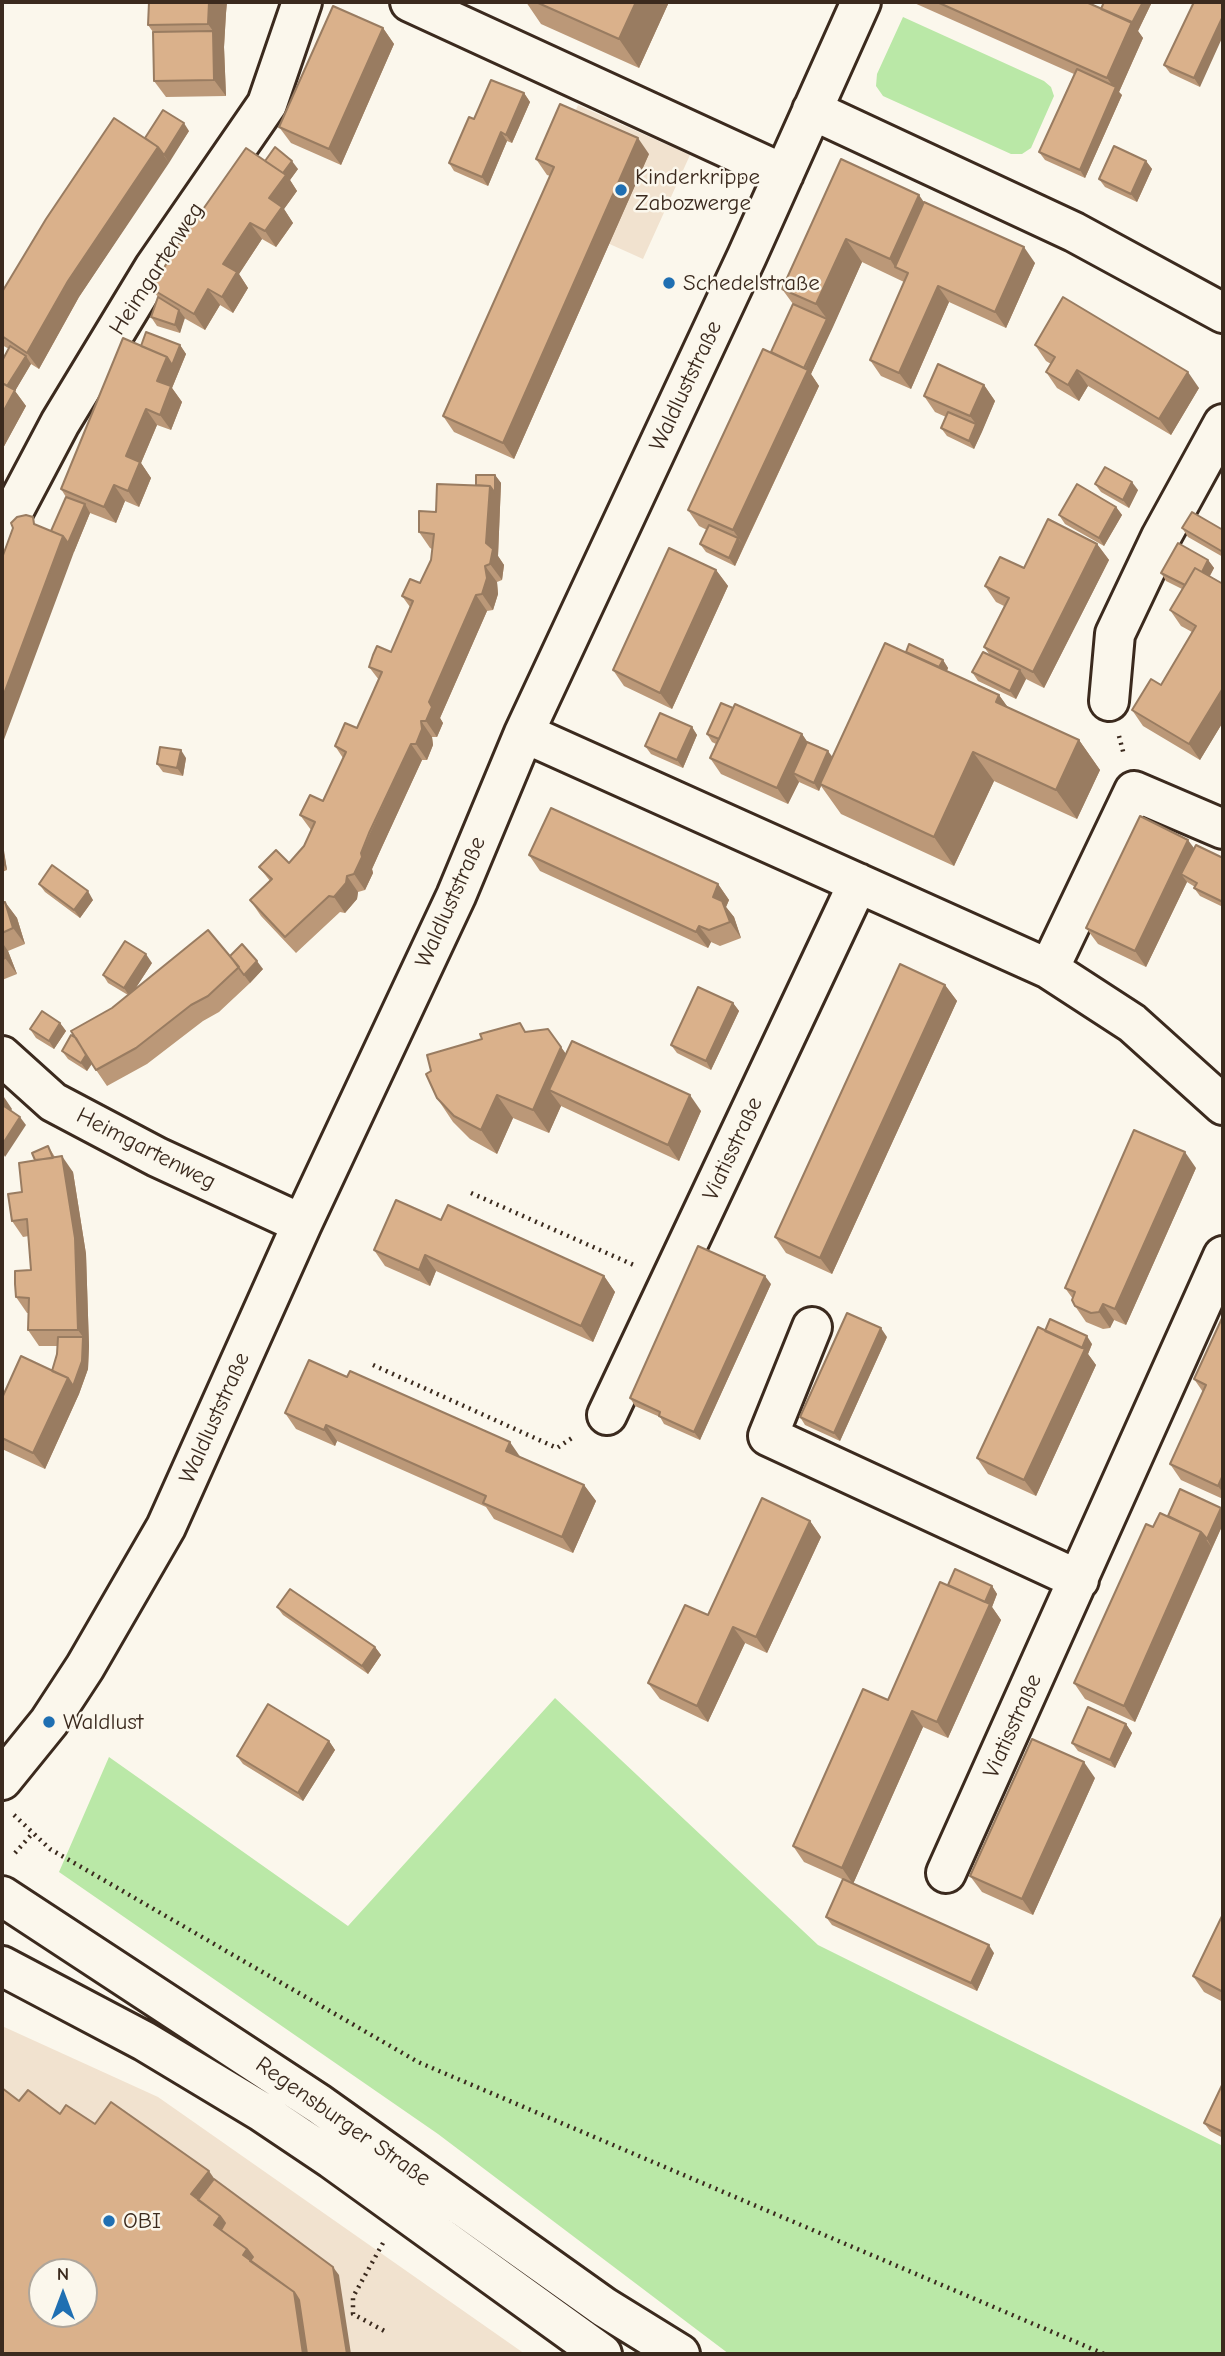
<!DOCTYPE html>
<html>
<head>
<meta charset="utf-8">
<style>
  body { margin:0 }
  #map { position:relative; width:1225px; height:2356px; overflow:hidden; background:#fbf7ec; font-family:"Comic Neue",sans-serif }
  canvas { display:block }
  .frame { position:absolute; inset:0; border:4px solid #3b2a1e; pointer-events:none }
  .north { position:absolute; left:28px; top:2258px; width:70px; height:70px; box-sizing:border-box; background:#fbf7ec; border:2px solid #aea59a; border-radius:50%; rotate:0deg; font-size:19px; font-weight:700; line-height:28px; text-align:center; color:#3b2a1e }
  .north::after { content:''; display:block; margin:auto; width:24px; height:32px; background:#1f6fb2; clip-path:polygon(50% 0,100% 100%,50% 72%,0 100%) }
</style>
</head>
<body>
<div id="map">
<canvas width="1225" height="2356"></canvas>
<div class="frame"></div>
<div class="north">N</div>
</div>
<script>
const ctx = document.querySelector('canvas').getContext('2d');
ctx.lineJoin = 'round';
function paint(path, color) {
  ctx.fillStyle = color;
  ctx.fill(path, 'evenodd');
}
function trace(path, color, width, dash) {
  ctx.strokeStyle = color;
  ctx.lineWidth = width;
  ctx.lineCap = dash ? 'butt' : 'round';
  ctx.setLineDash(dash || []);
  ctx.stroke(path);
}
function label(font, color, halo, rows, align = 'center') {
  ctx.font = font + ' "Comic Neue",sans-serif';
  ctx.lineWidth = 5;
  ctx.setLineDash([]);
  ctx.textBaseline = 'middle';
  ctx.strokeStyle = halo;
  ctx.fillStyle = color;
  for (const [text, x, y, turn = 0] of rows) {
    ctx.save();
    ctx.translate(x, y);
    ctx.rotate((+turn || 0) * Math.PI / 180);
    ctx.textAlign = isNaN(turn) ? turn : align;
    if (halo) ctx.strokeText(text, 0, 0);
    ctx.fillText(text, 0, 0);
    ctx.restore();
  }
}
paint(new Path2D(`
  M578 105 690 155 643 259 554 219 557 152Z
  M2 2026 158 2097 525 2354H2ZM42 2272H84V2314H42Z`), '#f1e2cf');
paint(new Path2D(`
  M903 17 1044 81 1051 87 1054 96 1031 148 1022 154H1011L883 96 876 86 877 74Z
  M555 1698 818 1945 1223 2146V2354H729L438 2134 59 1872 109 1757 348 1926Z`), '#bae8a7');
const street = new Path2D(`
  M410 2 784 174
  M812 110 1074 232 1223 313
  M2 533 60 423 154 268 267 104 302 2
  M1109 701 1115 634 1161 537 1223 424
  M524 733 1049 969 1132 1023 1223 1105
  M1049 969 1134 791 1223 829
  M2 1056 53 1102 157 1157 302 1224
  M812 1327 768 1436 1079 1580
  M607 1415 858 883
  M2 1780 49 1722 85 1667 166 1527 302 1224 456 896 524 733 747 256 861 2
  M946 1873 1223 1256`);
const primary = new Path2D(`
  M2 1896 319 2104 604 2307 680 2354
  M2 1966 144 2041 262 2112 332 2159 602 2354`);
trace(street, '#3b2a1e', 44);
trace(primary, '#3b2a1e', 44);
trace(new Path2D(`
  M1119 736 1124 755
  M471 1193 636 1266
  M373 1365 557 1448 575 1436
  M14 1815 50 1849 418 2062 1104 2354
  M15 1853 32 1834
  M383 2243 353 2297V2314L388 2333`), '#3b2a1e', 4.5, [2, 5]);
trace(street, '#fbf7ec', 38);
trace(primary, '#fbf7ec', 38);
paint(new Path2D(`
  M149 2H227L226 13 224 47 226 96 166 97 154 81 153 32 148 25Z
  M526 2H669L639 68 541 24Z
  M912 2H1086L1101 9 1104 2H1152L1138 31 1143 38 1119 92 1122 95 1085 178 1045 160 1039 152 1074 74Z
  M1194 2 1200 87 1170 73 1164 65Z
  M383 28 394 44 341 165 291 143 279 127Z
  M524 93 530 102 512 143 507 141 488 186 454 171 449 163 474 119Z
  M189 131 79 297 39 369 31 364 15 391 26 406 2 450V361L9 349 2 345V292L145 138Z
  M649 154 514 459 454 432 443 416 550 176 547 175 536 159Z
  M841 159 924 202 1035 263 1006 328 949 302 911 389 881 376 870 360 904 282 862 262 811 374 819 386 735 566 706 552 700 544 707 530 699 526 688 510 771 352 793 304 782 289Z
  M265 161 298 169 290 180 297 191 284 209 293 223 276 247 262 239 239 274 248 288 233 313 220 305 205 330 184 318 180 333 157 326 151 317 158 297 152 289Z
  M1146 161 1152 169 1137 202 1105 187 1099 179Z
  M180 345 186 354 172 388 182 402 171 430 157 425 141 463 151 478 139 507 125 501 116 523 90 513 74 552 39 526 51 531 66 497 61 489 141 346Z
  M1035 345 1199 388 1171 435 1088 386 1079 401 1057 388 1046 372 1051 364 1046 361Z
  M984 385 995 401 974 449 947 436 941 428 946 417 935 412 924 396Z
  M495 475 501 483 498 556 504 565 502 580 497 582 498 594 493 610 487 611 440 718 443 723 437 737H432L433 745 427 760H422L381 849 372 869 373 873 365 890 358 892 357 899 345 913 340 912 296 953 261 916 250 900 270 881 259 867 289 863 304 846 311 830 300 815 323 801 343 758 335 746 357 728 379 680 369 667 391 652 410 607 402 596 420 583 431 560 432 549 430 548 419 532 436 512 476 485Z
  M1095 484 1138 490 1129 508 1101 492Z
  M1116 507 1122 515 1104 546 1065 524 1059 515Z
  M1182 528 1223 530V557L1188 537Z
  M1097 544 1109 560 1044 688 1026 679 1016 699 978 681 972 672 989 654 984 647 1004 606 996 602 985 586 1024 568Z
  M1208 560 1214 568 1210 576 1223 584V722L1200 760 1143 726 1132 710 1161 685 1192 632 1181 626 1170 610 1182 589 1166 581 1161 573Z
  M716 570 728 586 672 709 624 686 613 670Z
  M906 652 943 660 948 668 947 671 999 695 1008 708 1079 740 1100 770 1077 819 994 781 954 866 841 814 821 786 819 791 799 782 788 804 721 774 710 758 716 744 712 742 707 734H802L807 742 832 757Z
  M692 727 697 735 683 768 651 754 645 746Z
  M186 758 183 776 163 772 157 764Z
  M2 842 7 870 2 872Z
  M1194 848 1223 858V907L1200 896 1194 888 1195 887 1187 882 1146 967 1098 944 1086 928Z
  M529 855 718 884 729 900 726 907 734 917 741 938 720 946 711 942 708 948 540 871Z
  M39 884 93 900 80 918 45 892Z
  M5 902 17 918 25 944 8 951 17 974 2 980V903Z
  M230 957 263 969 250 983 219 1012 203 1021 147 1064 107 1086 92 1064 87 1071 68 1059 62 1051 128 995 108 983 103 975 152 963 135 989Z
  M945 985 957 1001 832 1274 786 1253 775 1237Z
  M733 1003 739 1011 711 1070 677 1053 671 1045Z
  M60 1023 66 1031 54 1049 36 1038 30 1029Z
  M548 1029 566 1054 701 1111 679 1161 561 1106 549 1133 513 1118 497 1154 470 1139 453 1122 437 1098 526 1032Z
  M48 1146 55 1157 73 1172 86 1254 89 1346 88 1369 79 1394 45 1469 2 1449V1398L52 1371 57 1354 58 1346H39L28 1330V1313H27L16 1297 31 1270 29 1236 23 1237 12 1221 35 1160Z
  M1196 1168 1126 1325 1114 1320 1110 1328 1103 1329 1086 1322 1075 1306 1073 1299 1065 1288Z
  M441 1220 604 1276 615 1292 593 1342 436 1271 430 1286 385 1266 374 1250Z
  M771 1284 700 1440 664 1424 660 1417 635 1406 630 1398Z
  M1223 1316V1499L1181 1480 1170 1464 1203 1392 1194 1379Z
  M1045 1331 1092 1344 1088 1354 1096 1365 1036 1496 988 1474 977 1458Z
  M887 1337 840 1441 805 1425 800 1417Z
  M285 1413 521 1457 584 1485 596 1501 573 1553 494 1519 486 1507 337 1441 335 1446 296 1429Z
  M1221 1508 1223 1511V1524L1135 1722 1085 1699 1074 1683 1153 1527 1168 1516Z
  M810 1521 821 1537 767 1653 745 1643 708 1722 660 1699 648 1683 708 1615Z
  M948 1585 992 1586 997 1594 992 1607 1001 1620 948 1738 923 1727 853 1884 804 1862 793 1846 888 1700Z
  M277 1607 375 1647 381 1655 368 1674 283 1615Z
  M1126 1724 1132 1733 1115 1768 1078 1751 1072 1743Z
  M329 1741 335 1750 303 1801 243 1764 237 1756Z
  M1095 1778 1033 1915 982 1892 970 1876Z
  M1223 1914V2002L1204 1992 1193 1976Z
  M826 1917 994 1953 977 1991 832 1925Z
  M1223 2083V2138L1210 2131 1204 2123Z`), '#bb9878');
paint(new Path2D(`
  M209 2H227L226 13 224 47 226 96 214 80 213 31 208 24Z
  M636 2H669L639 68 619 39Z
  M1143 2H1152L1138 31 1143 38 1119 92 1122 95 1085 178 1080 170 1115 89 1107 78 1132 22Z
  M1223 16V36L1200 87 1194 78Z
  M383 28 394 44 341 165 329 149Z
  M524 93 530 102 512 143 506 135Z
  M184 123 189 131 169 163 164 155Z
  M501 132 507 141 488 186 482 177Z
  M638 138 649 154 514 459 503 443Z
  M158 147 169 163 79 297 39 369 27 353 68 281Z
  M292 161 298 169 290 180 297 191 284 209 293 223 276 247 265 231 269 198 281 175Z
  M1146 161 1152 169 1137 202 1131 194Z
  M919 195 935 218 908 273 895 267 890 259Z
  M250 223 262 239 239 274 248 288 233 313 222 297 223 264Z
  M846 239 862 262 833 327 816 304Z
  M1024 247 1035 263 1006 328 995 312Z
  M938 286 949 302 911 389 899 373Z
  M208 289 220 305 205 330 194 314Z
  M179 310 185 318 180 333 175 325Z
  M827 319 833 327 811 374 819 386 744 546 733 530Z
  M180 345 186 354 172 388 182 402 171 430 160 415 157 381 167 357Z
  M26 356 31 364 15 391 26 406 2 450V414L5 390Z
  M1077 370 1088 386 1079 401 1068 385Z
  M1188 372 1199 388 1171 435 1159 419Z
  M984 385 995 401 982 432 970 416Z
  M146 409 157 425 141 463 151 478 139 507 128 491 126 456Z
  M976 424 982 432 974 449 969 441Z
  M495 475 501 483 498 556 504 565 502 580 490 564 486 543 490 486Z
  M1132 482 1138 490 1129 508 1123 500Z
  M114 485 125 501 116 523 104 507Z
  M85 504 90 513 74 552 2 745V699L63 536Z
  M1116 507 1122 515 1104 546 1099 538Z
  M738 538 744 546 735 566 729 558Z
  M1097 544 1109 560 1044 688 1033 672Z
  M1208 560 1214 568 1198 597 1193 589Z
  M485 566 497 582 498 594 493 610 482 594Z
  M716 570 728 586 672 709 660 693Z
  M476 595 487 611 440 718 443 723 437 737 426 721 429 702Z
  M943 660 948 668 940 687 934 679Z
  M1020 670 1026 679 1016 699 1010 691Z
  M1223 688V722L1200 760 1189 744Z
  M999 695 1020 724 996 702Z
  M421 721 432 737 433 745 427 760 416 744Z
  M692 727 697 735 683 768 677 760Z
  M802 734 813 750 793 773 799 782 788 804 777 788Z
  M1079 740 1100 770 1077 819 1056 790Z
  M411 744 422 760 381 849 372 869 373 873 365 890 354 874 361 853Z
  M181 750 186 758 183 776 177 768Z
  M828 751 834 759 820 784 821 786 819 791 814 783Z
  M973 752 994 781 954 866 934 837Z
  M1188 840 1200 856 1181 874 1187 882 1146 967 1135 951Z
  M2 842 3 844 7 870 2 862Z
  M347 876 358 892 357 899 345 913 334 897Z
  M718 884 729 900 726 907 734 917 741 938 713 897Z
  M88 891 93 900 80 918 74 910Z
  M5 902 17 918 25 944 13 928Z
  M699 926 711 942 708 948 696 932Z
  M2 942 8 951 17 974 5 958 2 949Z
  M146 954 152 963 130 997 124 988Z
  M257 961 263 969 250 983 244 975Z
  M945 985 957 1001 832 1274 820 1258Z
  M733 1003 739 1011 711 1070 706 1061Z
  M60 1023 66 1031 54 1049 49 1041Z
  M77 1039 92 1063 87 1071 81 1063Z
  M561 1047 577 1070 549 1090 561 1106 549 1133 533 1110Z
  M2 1094 12 1109 2 1126Z
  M497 1095 513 1118 497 1154 481 1130Z
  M690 1095 701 1111 679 1161 668 1145Z
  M20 1117 26 1125 5 1157 2 1151V1145Z
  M1185 1152 1196 1168 1126 1325 1115 1309Z
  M62 1156 73 1172 86 1254 89 1346 88 1369 79 1394 45 1469 33 1453 83 1337 78 1330Z
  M425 1255 436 1271 430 1286 419 1270Z
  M604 1276 615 1292 593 1342 581 1326Z
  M765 1276 771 1284 700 1440 694 1432Z
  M1103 1304 1114 1320 1110 1328 1099 1312Z
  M881 1328 887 1337 840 1441 834 1433Z
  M1087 1336 1092 1344 1088 1354 1096 1365 1036 1496 1024 1480Z
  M326 1425 337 1441 335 1446 324 1430Z
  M510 1442 521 1458 506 1451Z
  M1223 1475V1493L1218 1486Z
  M584 1485 596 1501 573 1553 562 1537Z
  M1221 1508 1223 1511V1524L1212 1548 1207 1539Z
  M810 1521 821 1537 767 1653 756 1637Z
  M1201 1532 1212 1548 1135 1722 1124 1706Z
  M992 1586 997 1594 992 1607 1001 1620 948 1738 937 1722Z
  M733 1627 745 1643 708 1722 697 1706Z
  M375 1647 381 1655 368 1674 362 1666Z
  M912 1711 923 1727 853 1884 842 1868Z
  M1126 1724 1132 1733 1115 1768 1110 1760Z
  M329 1741 335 1750 303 1801 298 1793Z
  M1084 1762 1095 1778 1033 1915 1022 1899Z
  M989 1945 994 1953 977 1991 971 1983Z
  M209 2171 220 2187 204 2208 191 2194Z
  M220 2216 231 2232H219L214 2225Z
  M247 2249 258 2265 243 2255Z
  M333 2267 339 2275 351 2354H347Z
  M294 2292 305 2308 312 2354H303Z`), '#997c61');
const building = new Path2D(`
  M149 2H209L208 24 148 25Z
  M536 2H636L619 39Z
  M937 2H1086L1132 22 1107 78Z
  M1104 2H1143L1132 23 1101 9Z
  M1194 2H1223V16L1194 78 1164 65Z
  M333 6 383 28 329 149 279 127Z
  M213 31 214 80 154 81 153 32Z
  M1077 69 1116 87 1080 170 1039 152Z
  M491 80 524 93 506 135 501 132 482 177 449 163 469 117 474 119Z
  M560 104 638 138 503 443 443 416 554 167 536 159Z
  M163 110 184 123 164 155 158 147 145 138Z
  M114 118 158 147 68 281 27 353 2 336V292L46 219Z
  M1114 146 1146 161 1131 194 1099 179Z
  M275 147 292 161 283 173 265 161Z
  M246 148 286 175 269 198 282 207 265 231 250 223 223 264 237 272 222 297 208 289 194 314 152 289 173 252Z
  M841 159 919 195 890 259 846 239 816 304 782 289Z
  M924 202 1024 247 995 312 938 286 899 373 870 360 908 273 895 267Z
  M158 297 179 310 175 325 151 317Z
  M1063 297 1188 372 1159 419 1077 370 1068 385 1046 372 1055 357 1035 345Z
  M793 304 827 319 804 368 771 352Z
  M146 332 180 345 172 365 167 357 141 346Z
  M123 338 167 357 157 381 171 386 160 415 146 409 126 456 140 462 128 491 114 485 104 507 61 489Z
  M10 346 26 356 7 386 2 383V361Z
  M763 349 808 370 733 530 688 510Z
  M938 364 984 385 970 416 924 396Z
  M2 383 15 390 2 414Z
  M948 412 976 424 969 441 941 428Z
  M1105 467 1132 482 1123 500 1095 484Z
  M476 475H495V493L490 486 476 485Z
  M437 484 490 486 486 543 493 549 490 564 485 566 487 578 482 594 476 595 429 702 432 707 426 721H421L422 729 416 744H411L369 833 361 853 362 857 354 874 347 876 346 883 334 897 329 896 285 937 250 900 272 879 259 867 276 850 289 863 304 846 315 822 300 815 310 795 323 801 346 752 335 746 345 723 357 728 382 672 369 667 373 655 377 646 391 652 413 601 402 596 410 579 420 583 431 560 434 534 419 532V511L436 512Z
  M1077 484 1116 507 1099 538 1059 515Z
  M66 497 85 504 68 543 63 536 51 531Z
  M1192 512 1223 530V552L1182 528Z
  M26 515 33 517 34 524 63 536 2 699V558L13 528 11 523 17 517Z
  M1048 519 1097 544 1033 672 984 647 1009 598 985 586 1000 557 1024 568Z
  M709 525 738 538 729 558 700 544Z
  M1178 543 1208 560 1202 572 1195 568 1185 585 1161 573Z
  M669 548 716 570 660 693 613 670Z
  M1195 568 1223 584V688L1189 744 1132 710 1151 679 1161 685 1196 626 1170 610Z
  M885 643 999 695 996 702 1079 740 1056 790 973 752 934 837 820 784Z
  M909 644 943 660 939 667 906 652Z
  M983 652 1020 670 1010 691 972 672Z
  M721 703 733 708 719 739 707 734Z
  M735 704 802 734 777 788 710 758Z
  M660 713 692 727 677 760 645 746Z
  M807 742 828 751 814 783 793 773Z
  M160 747 181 750 177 768 157 764Z
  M551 808 718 884 713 897 722 901 730 922 709 930 699 926 696 932 529 855Z
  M1140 816 1188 840 1135 951 1086 928Z
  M1196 845 1223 858V902L1194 888 1197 883 1181 874Z
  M52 865 88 891 74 910 39 884Z
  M5 902 13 928 2 933V903Z
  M208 930 239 967 208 996 191 1005 136 1048 96 1070 71 1031 112 1008Z
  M125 941 146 954 124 988 103 975Z
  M242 944 257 961 244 975 230 956Z
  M2 949 5 958 2 960Z
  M900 964 945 985 820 1258 775 1237Z
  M698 987 733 1003 706 1061 671 1045Z
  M42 1011 60 1023 49 1041 30 1029Z
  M520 1023 525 1032 548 1029 561 1047 533 1110 497 1095 481 1130 454 1116 437 1098 426 1074 431 1071 427 1055 482 1039 480 1034Z
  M71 1035 76 1038 86 1055 81 1063 62 1051Z
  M572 1041 690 1095 668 1145 549 1090Z
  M4 1106 20 1117 2 1145V1109Z
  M1134 1130 1185 1152 1115 1309 1103 1304 1099 1312 1091 1313 1075 1306 1072 1300 1075 1292 1065 1288Z
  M48 1146 53 1158 35 1160 32 1153Z
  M62 1156 75 1238 78 1330H28L29 1298 16 1297 15 1284V1271L31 1270 27 1219 12 1221 8 1194 22 1192 19 1163Z
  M396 1200 441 1220 448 1205 604 1276 581 1326 425 1255 419 1270 374 1250Z
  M698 1246 765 1276 694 1432 659 1416 660 1412 630 1398Z
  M847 1313 881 1328 834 1433 800 1417Z
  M1223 1316V1475L1218 1486 1170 1464 1206 1385 1194 1379Z
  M1050 1319 1087 1336 1082 1348 1045 1331Z
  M1038 1327 1085 1349 1024 1480 977 1458Z
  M58 1337H83L82 1361 73 1386 68 1378 52 1371 57 1354Z
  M21 1356 68 1378 33 1453 2 1438V1398Z
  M309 1360 347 1377 350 1371 510 1442 506 1451 584 1485 562 1537 483 1503 486 1496 326 1425 324 1430 285 1413Z
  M1180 1489 1221 1508 1207 1539 1201 1532 1168 1516Z
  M762 1498 810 1521 756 1637 733 1627 697 1706 648 1683 685 1605 708 1615Z
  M1160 1513 1201 1532 1124 1706 1074 1683 1146 1524 1153 1527Z
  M955 1569 992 1586 985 1602 948 1585Z
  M940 1582 990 1604 937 1722 912 1711 842 1868 793 1846 863 1689 888 1700Z
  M290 1589 375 1647 362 1666 277 1607Z
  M268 1704 329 1741 298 1793 237 1756Z
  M1088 1707 1126 1724 1110 1760 1072 1743Z
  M1032 1739 1084 1762 1022 1899 970 1876Z
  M843 1879 989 1945 971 1983 826 1917Z
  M1223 1914V1992L1193 1976Z
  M1223 2083V2132L1204 2123Z
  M2 2088 19 2101 28 2090 60 2114 66 2105 95 2124 111 2102 209 2171 191 2194 220 2216 214 2225 247 2249 243 2255 294 2292 303 2354H2ZM42 2272H84V2314H42Z
  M214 2179 333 2267 347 2354H307L299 2300 294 2292 250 2261 253 2257 247 2249 221 2230 225 2223 220 2216 198 2200Z`);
paint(building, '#dab18b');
trace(building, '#997c61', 2);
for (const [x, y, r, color] of [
  [621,190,7,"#1f6fb2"],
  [669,283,7,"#1f6fb2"],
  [49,1722,7,"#1f6fb2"],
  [109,2221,7,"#1f6fb2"]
]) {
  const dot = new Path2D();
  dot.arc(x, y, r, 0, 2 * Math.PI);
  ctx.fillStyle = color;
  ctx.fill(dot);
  trace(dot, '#fbf7ec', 2.5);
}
label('23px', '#3b2a1e', '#fbf7ec', [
  ["Kinderkrippe",635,177],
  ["Zabozwerge",635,203],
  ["Schedelstraße",683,283],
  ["Waldlust",63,1722],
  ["OBI",123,2221]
], 'left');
label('23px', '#3b2a1e', '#fbf7ec', [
  ["Heimgartenweg",157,269,-57],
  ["Waldluststraße",686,386,-65],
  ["Waldluststraße",451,902,-66],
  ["Heimgartenweg",146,1149,27],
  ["Viatisstraße",733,1149,-65],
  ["Waldluststraße",215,1418,-66],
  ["Viatisstraße",1013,1726,-66],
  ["Regensburger Straße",343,2122,35]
]);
</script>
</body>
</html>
